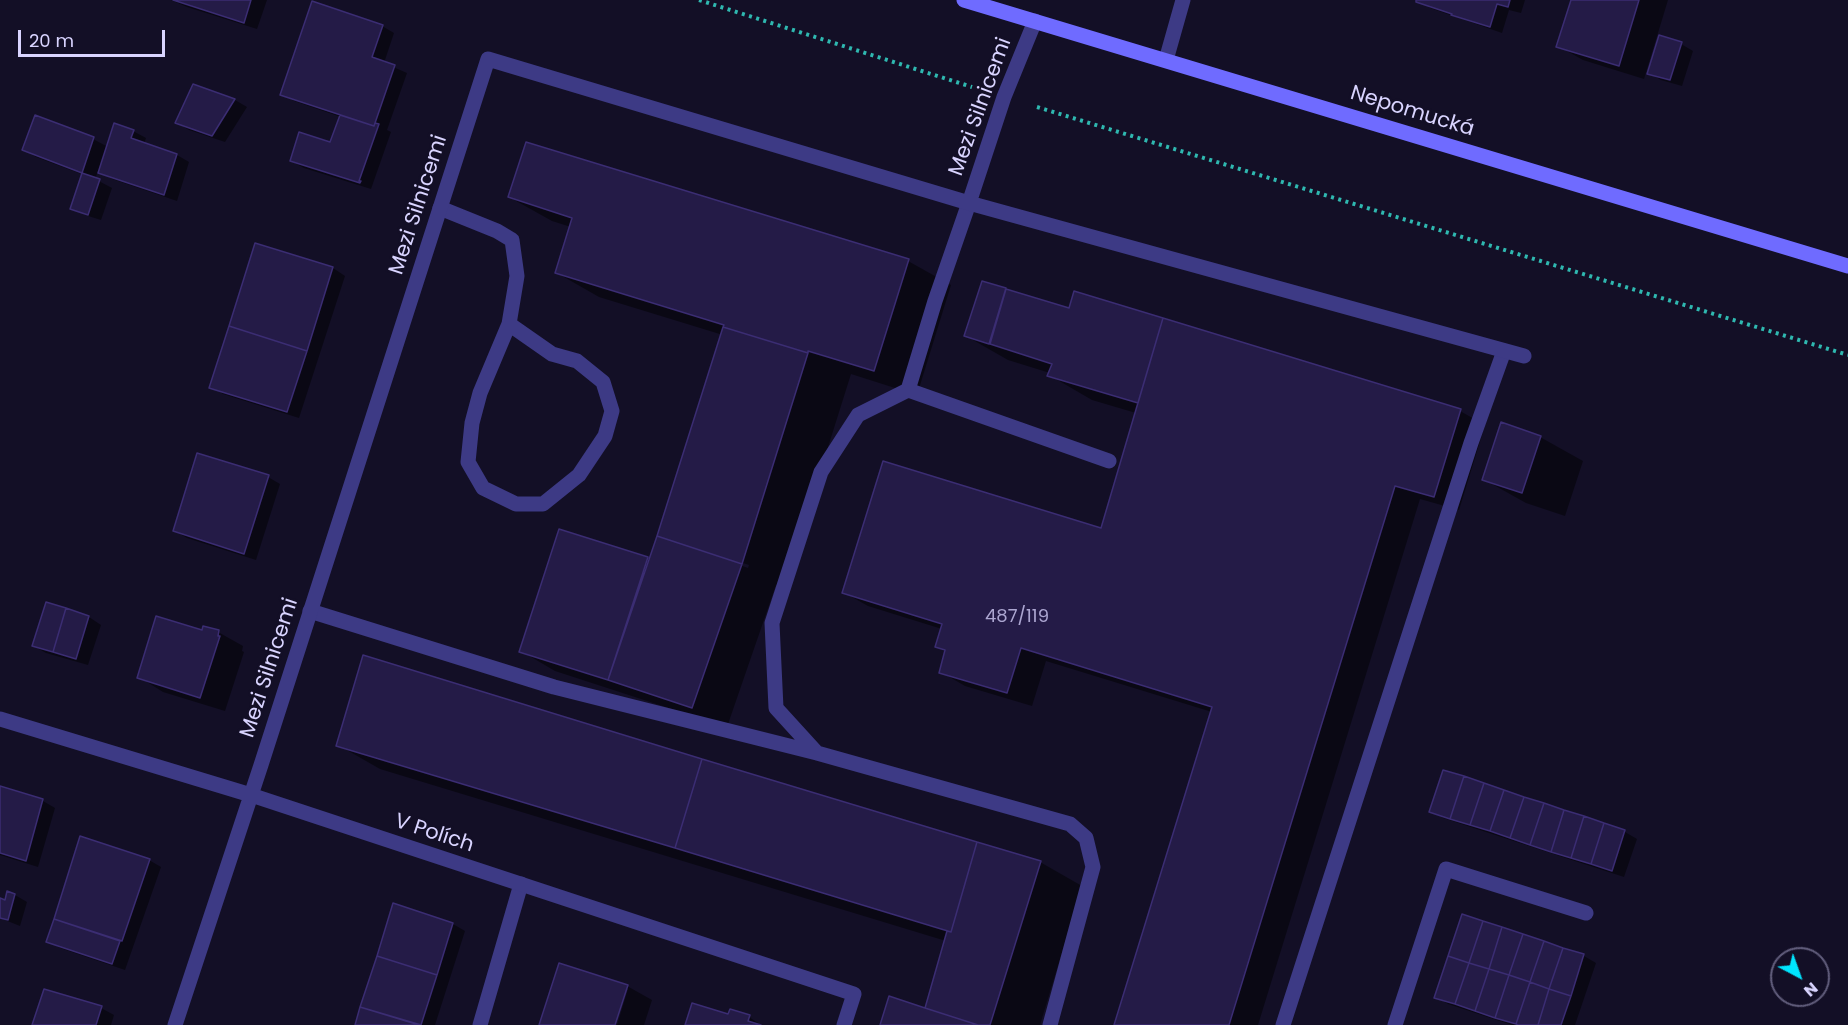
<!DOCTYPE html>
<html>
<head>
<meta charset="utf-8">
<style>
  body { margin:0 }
  #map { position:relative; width:1848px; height:1025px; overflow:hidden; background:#130f26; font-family:Poppins,sans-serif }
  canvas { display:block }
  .north { position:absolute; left:1770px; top:947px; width:60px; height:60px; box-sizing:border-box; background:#130f26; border:2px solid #625e7d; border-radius:50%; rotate:139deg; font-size:16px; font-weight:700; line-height:24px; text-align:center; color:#d9d4ff }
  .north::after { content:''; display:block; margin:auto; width:21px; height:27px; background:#00e5ff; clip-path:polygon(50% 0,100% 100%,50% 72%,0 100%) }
  .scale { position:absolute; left:18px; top:30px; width:147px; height:27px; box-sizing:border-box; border:3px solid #d9d4ff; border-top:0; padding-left:8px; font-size:18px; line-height:21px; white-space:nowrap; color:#d9d4ff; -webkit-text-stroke:4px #130f26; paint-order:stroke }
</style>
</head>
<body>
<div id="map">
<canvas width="1848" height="1025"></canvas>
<div class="north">N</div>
<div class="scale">20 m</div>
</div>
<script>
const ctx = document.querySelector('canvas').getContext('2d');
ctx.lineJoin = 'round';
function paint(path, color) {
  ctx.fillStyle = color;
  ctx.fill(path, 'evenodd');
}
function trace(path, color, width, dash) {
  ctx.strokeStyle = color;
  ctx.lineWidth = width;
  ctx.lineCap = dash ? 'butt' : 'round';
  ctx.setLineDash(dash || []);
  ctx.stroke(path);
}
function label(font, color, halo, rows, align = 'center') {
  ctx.font = font + ' Poppins,sans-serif';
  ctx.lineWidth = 5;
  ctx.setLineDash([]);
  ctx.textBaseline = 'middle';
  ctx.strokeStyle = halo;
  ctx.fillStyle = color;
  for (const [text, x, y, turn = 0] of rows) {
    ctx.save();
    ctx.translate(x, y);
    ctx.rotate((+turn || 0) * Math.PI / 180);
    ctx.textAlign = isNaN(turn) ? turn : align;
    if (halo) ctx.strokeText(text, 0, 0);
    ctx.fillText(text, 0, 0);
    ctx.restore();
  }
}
paint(new Path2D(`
  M171 0H267L257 29 187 7Z
  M1418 0H1525L1521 13 1509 10 1502 33 1430 8Z
  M1572 0H1668L1644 79 1583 60 1558 46Z
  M382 26 394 33 384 63 407 73 387 130 391 132 371 189 304 168 291 161 331 144 341 117 294 101 282 94Z
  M1681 44 1693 51 1682 86 1661 80 1649 73Z
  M194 86 235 100 247 107 225 142 189 130 177 123Z
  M133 131 146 138 144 144 177 155 189 162 177 201 112 179 98 171 95 179 112 188 101 220 85 215 72 208 84 175 36 157 24 150 93 139 108 147Z
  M509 197 908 261 951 285 917 395 851 374 784 587 776 585 727 727 555 671 521 651 560 531 649 559 658 536 723 335 599 297 557 273 571 227 552 221ZM702 549 749 565 748 568 702 552Z
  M333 268 345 276 299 418 223 394 211 387Z
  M983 283 1070 310 1460 411 1485 425 1459 510 1420 499 1258 1025H1116L1212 712 1046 661 1032 706 965 686 941 672 946 652 937 647 942 629 868 606 843 592 1102 530 1136 413 1092 400 1049 375 1050 373 1008 360 966 336Z
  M1540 437 1583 461 1565 516 1526 503 1483 479Z
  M268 477 280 484 256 560 187 538 175 531Z
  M89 617 101 625 88 665 46 653 34 646Z
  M203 632H218L243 646 242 651 244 652 225 711 163 692 139 677Z
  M338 745 1040 862 1082 886 1040 1025H882L932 1012 946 941 380 769Z
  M1444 772 1625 832 1637 839 1624 877 1443 818 1431 811Z
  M0 788 43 801 55 808 38 867 0 855Z
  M81 838 149 860 161 867 125 970 60 948 48 941Z
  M15 895 27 902 20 926 0 918V899L6 902Z
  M394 905 453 924 465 931 435 1025H356Z
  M1462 916 1584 956 1596 963 1575 1025H1512L1448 1004 1436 997Z
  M627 986 652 1000 644 1025H617L628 989H625L614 1025H541Z
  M101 1008 114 1015 111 1025H34Z
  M730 1011 749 1017 761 1025H687L728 1016Z`), '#0007');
const building = new Path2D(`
  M173 0H251L244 23Z
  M1416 0H1510L1508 7 1497 4 1490 27 1451 15 1452 14 1416 2Z
  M1571 0H1639L1619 66 1556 47Z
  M312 1 383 25 372 57 395 65 374 126 280 95Z
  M1659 35 1682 42 1670 80 1647 74Z
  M193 84 235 99 212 136 175 123Z
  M35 115 94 137 82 173 22 150Z
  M340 115 374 126 375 123 379 124 359 181H361L360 183 290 161 299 132 330 142Z
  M114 123 134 130 131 138 177 154 164 195 98 173Z
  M526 142 909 259 874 371 808 351V353L723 327 724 325 555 273 572 218 508 197Z
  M82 173 100 179 88 215 70 209Z
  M255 243 333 267 307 351 229 326Z
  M982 281 1006 288 989 344 964 336Z
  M1006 289 1069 308 1074 291 1163 318 1138 403 1047 376 1052 364 990 344Z
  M1163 318 1461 409 1434 497 1395 486 1229 1025H1114L1212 707 1021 648 1007 693 939 673 945 650 935 647 942 624 842 593 883 461 1101 528Z
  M229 326 307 351 287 412 209 388Z
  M723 327 808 353 742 564 657 536Z
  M1501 422 1541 436 1522 493 1482 480Z
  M197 453 269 475 244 554 173 531Z
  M559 529 648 557 608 680 519 652Z
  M657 536 742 564 692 708 608 680Z
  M46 602 66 608 53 652 32 646Z
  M66 608 89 616 76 659 53 652Z
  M156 616 202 630 203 626 219 630 218 636H220L200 698 137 678Z
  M363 655 702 759 675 848 336 746Z
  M702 759 977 842 951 932 675 848Z
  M1443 770 1464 776 1450 819 1429 812Z
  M1464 776 1484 783 1470 825 1450 819Z
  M1484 783 1504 790 1490 831 1470 825Z
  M0 786 43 799 26 861 0 853Z
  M1504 790 1524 797 1510 838 1490 831Z
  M1524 797 1544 803 1530 845 1510 838Z
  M1544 803 1564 810 1551 852 1530 845Z
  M1564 810 1584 816 1571 858 1551 852Z
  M1584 816 1604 823 1591 864 1571 858Z
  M1604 823 1625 830 1612 871 1591 864Z
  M80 836 150 859 122 941 54 919Z
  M977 842 1041 861 990 1025H978L925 1008 947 931 951 932Z
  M7 891 15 894 8 920 0 918V898L5 900Z
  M393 903 453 923 437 975 377 956Z
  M1462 914 1483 921 1469 963 1448 956Z
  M54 919 120 941 112 964 46 942Z
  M1483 921 1502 927 1489 969 1469 963Z
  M1502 927 1523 934 1509 975 1489 969Z
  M1523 934 1544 941 1530 982 1509 975Z
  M1544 941 1563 948 1549 989 1530 982Z
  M1563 948 1584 954 1571 996 1549 989Z
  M377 956 437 975 421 1025 360 1007Z
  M1448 956 1469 963 1455 1004 1434 998Z
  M559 963 628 985 615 1025H539Z
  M1469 963 1489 969 1475 1011 1455 1004Z
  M1489 969 1509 975 1495 1018 1475 1011Z
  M1509 975 1530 982 1516 1024 1495 1018Z
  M1530 982 1549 989 1538 1025H1518L1516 1024Z
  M44 989 102 1006 96 1025H32Z
  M1549 989 1571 996 1561 1025H1538Z
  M889 996 925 1008 978 1025H880Z
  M692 1003 728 1014 730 1009 750 1015 748 1021 761 1025H685Z
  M360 1007 419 1025H355Z`);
paint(building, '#241b47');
trace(building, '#3b2d73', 1.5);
trace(new Path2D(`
  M699 0 972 87
  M1037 107 1848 355`), '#2fb8b0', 4, [3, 4.5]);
trace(new Path2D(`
  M969 203 935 301 908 390 1109 461
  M440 208 497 231 512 240 517 276 509 324 480 393 472 423 468 462 483 488 516 504H543L579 475 605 436 612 411 603 382 577 361 552 354 509 324
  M908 390 858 415 821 472 772 623 776 708 817 753 1070 824 1086 838 1093 867 1050 1025
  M310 611 554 687 817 753
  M480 1025 521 884
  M1283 1025 1471 443 1504 351
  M1395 1025 1446 869 1586 913`), '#3d3a85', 15);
trace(new Path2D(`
  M1166 60 1183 0
  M969 203 1524 356
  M0 719 251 795 854 994 844 1025
  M175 1025 261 765 488 59 969 203 1004 97 1035 21`), '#3d3a85', 15);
trace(new Path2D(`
  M964 0 1848 266`), '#6f6bff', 15);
label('18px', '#aca6d1', null, [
  ["487/119",1017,617]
]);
label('21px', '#d9d4ff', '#130f26', [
  ["Mezi Silnicemi",981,107,-70],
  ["Nepomucká",1412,112,17],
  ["Mezi Silnicemi",419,205,-72],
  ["Mezi Silnicemi",270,668,-72],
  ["V Polích",434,834,18]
]);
</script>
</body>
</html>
